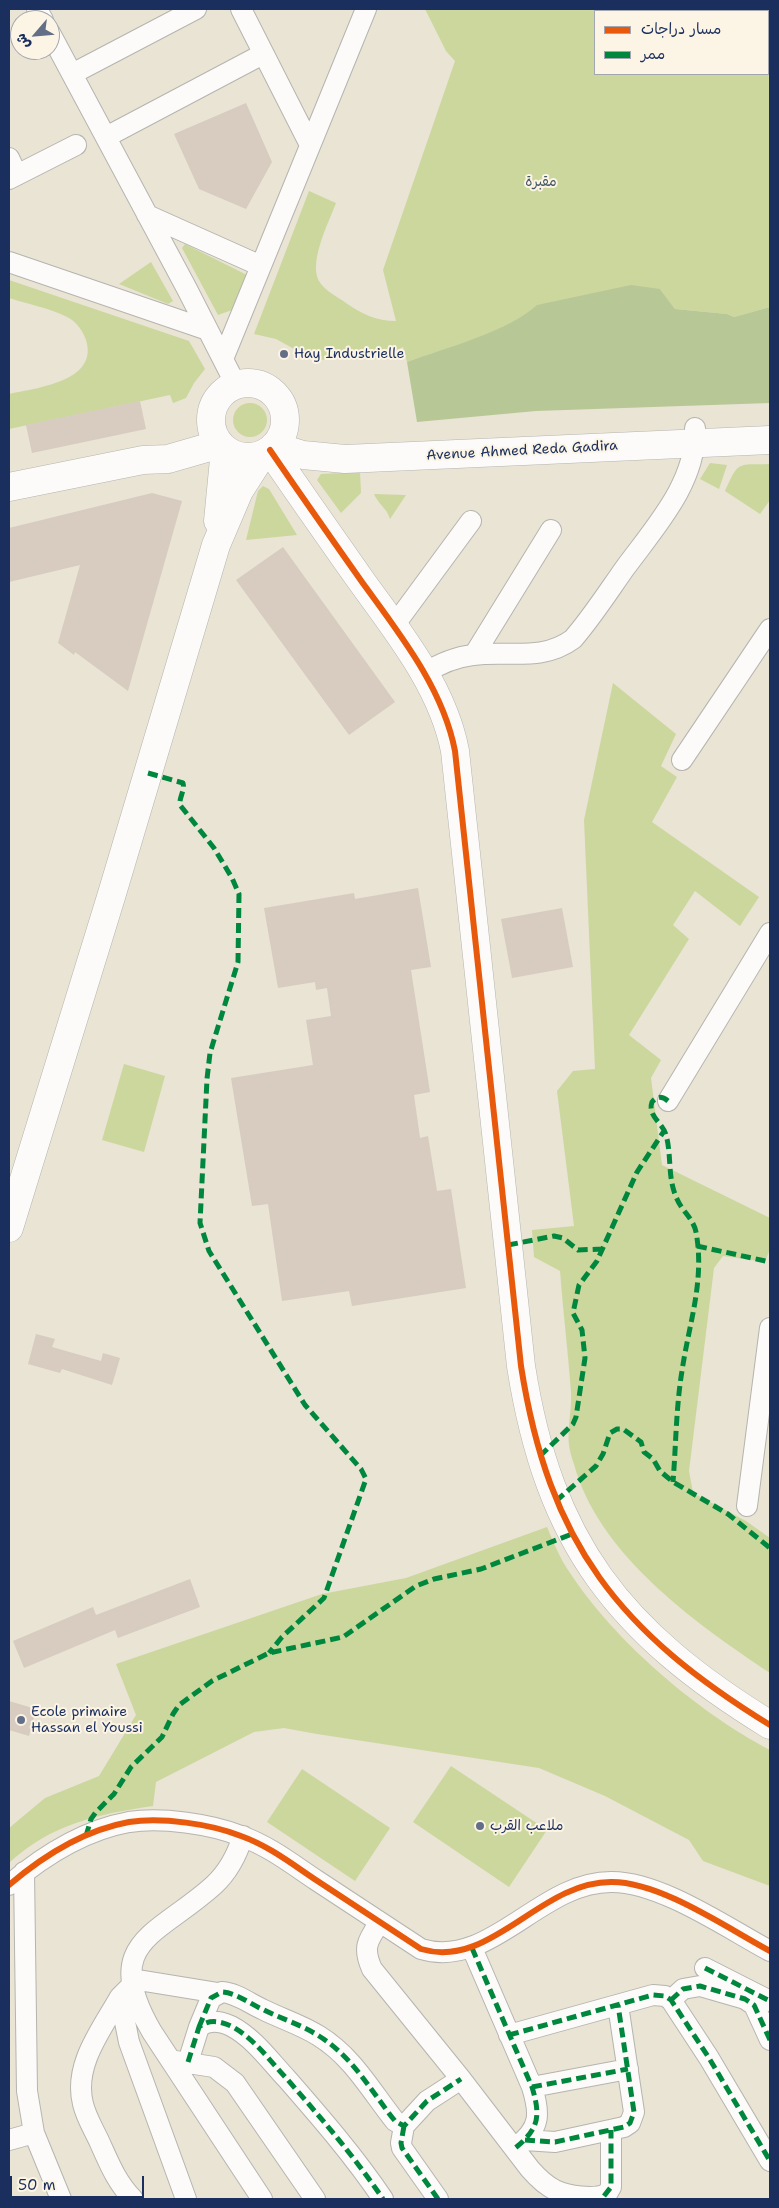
<!DOCTYPE html>
<html>
<head>
<meta charset="utf-8">
<style>
  body { margin:0 }
  #map { position:relative; width:779px; height:2208px; overflow:hidden; background:#e9e4d4; font-family:"Shantell Sans","Playpen Sans Arabic",sans-serif }
  canvas { display:block }
  .frame { position:absolute; inset:0; border:10px solid #1b2f5e; pointer-events:none }
  .legend { position:absolute; left:594px; top:10px; width:175px; height:65px; box-sizing:border-box; background:#fcf5e5; border:1px solid #a2a6af; margin:0; padding:6px 9px; list-style:none; font-size:15px; color:#1b2f5e }
  .legend li { display:flex; align-items:center; gap:10px; height:25px }
  .legend b { width:25px; border:1px solid #a2a6af }
  .north { position:absolute; left:10px; top:10px; width:50px; height:50px; box-sizing:border-box; background:#fcf5e5; border:1px solid #a2a6af; border-radius:50%; rotate:243deg; font-size:14px; font-weight:700; line-height:20px; text-align:center; color:#1b2f5e }
  .north::after { content:''; display:block; margin:auto; width:18px; height:22px; background:#636e87; clip-path:polygon(50% 0,100% 100%,50% 72%,0 100%) }
  .scale { position:absolute; left:10px; top:2176px; width:134px; height:22px; box-sizing:border-box; border:2px solid #1b2f5e; border-top:0; padding-left:6px; font-size:15px; line-height:18px; white-space:nowrap; color:#1b2f5e; -webkit-text-stroke:4px #fcf5e5; paint-order:stroke }
</style>
</head>
<body>
<div id="map">
<canvas width="779" height="2208"></canvas>
<div class="frame"></div>
<ul class="legend">
<li><b style="height:6px;background:#e8590c"></b>مسار دراجات</li>
<li><b style="height:6px;background:#00873e"></b>ممر</li>
</ul>
<div class="north">ش</div>
<div class="scale">50 m</div>
</div>
<script>
const ctx = document.querySelector('canvas').getContext('2d');
ctx.lineJoin = 'round';
function paint(path, color) {
  ctx.fillStyle = color;
  ctx.fill(path, 'evenodd');
}
function trace(path, color, width, dash) {
  ctx.strokeStyle = color;
  ctx.lineWidth = width;
  ctx.lineCap = dash ? 'butt' : 'round';
  ctx.setLineDash(dash || []);
  ctx.stroke(path);
}
function label(font, color, halo, rows, align = 'center') {
  ctx.font = font + ' "Shantell Sans","Playpen Sans Arabic",sans-serif';
  ctx.lineWidth = 4;
  ctx.setLineDash([]);
  ctx.textBaseline = 'middle';
  ctx.strokeStyle = halo;
  ctx.fillStyle = color;
  for (const [text, x, y, turn = 0] of rows) {
    ctx.save();
    ctx.translate(x, y);
    ctx.rotate((+turn || 0) * Math.PI / 180);
    ctx.textAlign = isNaN(turn) ? turn : align;
    if (halo) ctx.strokeText(text, 0, 0);
    ctx.fillText(text, 0, 0);
    ctx.restore();
  }
}
paint(new Path2D(`
  M425 9H770V307L734 317 727 314 675 309 660 289 538 305C508 332 445 348 407 362L403 347 395 351 385 349 316 361 276 339 254 334 309 191 336 203C329 222 306 266 321 284 327 292 338 297 346 303 362 314 376 321 396 321L383 270 455 61 446 51ZM595 11H768V74H595Z
  M185 244 247 275 232 310 218 315 182 248Z
  M151 262 173 301 168 304 119 284Z
  M9 280 189 341 205 369 194 383 186 398 173 403 170 395 9 429V394C35 388 99 382 86 340 83 331 76 321 67 317 49 308 28 304 9 298Z
  M233 420a17 17 0 1 1 34 0a17 17 0 1 1-34 0Z
  M710 463 727 465 719 489 700 479Z
  M770 464V500L760 514 725 491C739 460 737 465 770 464Z
  M360 472 361 493 341 513 317 480 321 474Z
  M263 486 269 489 297 535 246 540 258 491Z
  M374 494 405 495H406L390 519C387 508 378 504 374 494Z
  M613 683 676 734 661 766 677 777 652 822 759 897 740 926 695 891 673 925 689 939 629 1035 661 1060 651 1078 662 1165 770 1218V1249L765 1262 723 1256 714 1268 689 1471 693 1493 746 1521 770 1538V1673C698 1625 603 1558 576 1471 574 1463 570 1454 569 1445 567 1428 572 1410 571 1392 568 1352 563 1311 560 1271L534 1257 532 1230 574 1226 557 1091 573 1071 595 1069 584 820Z
  M124 1064 165 1076 144 1152 102 1140Z
  M547 1527C552 1539 557 1551 563 1562 608 1636 694 1710 770 1750V1886L703 1861 689 1840 605 1796 539 1768 317 1734 284 1728 254 1732 156 1782 153 1806C98 1814 51 1824 9 1863V1828L45 1798 99 1776 136 1715 116 1664 322 1594 406 1578Z
  M451 1766 547 1830 509 1887 413 1822Z
  M302 1769 390 1828 355 1881 267 1822Z`), '#ccd79e');
paint(new Path2D(`
  M631 285 660 289 675 309 727 314 734 317 770 307V403L536 411 417 422 407 362C445 348 509 331 537 305Z`), '#b8c796');
paint(new Path2D(`
  M246 103 272 162 246 209 199 189 174 134Z
  M140 401 146 429 32 453 26 425Z
  M152 493 182 501 128 691 75 652 74 655 58 643 80 565 9 582V528Z
  M283 547 395 702 349 735 236 580Z
  M418 888 431 967 411 970 430 1092 414 1095 420 1138 428 1136 437 1191 451 1189 466 1288 352 1306 349 1291 282 1301 268 1204 252 1206 231 1078 313 1065 306 1020 331 1016 327 988 316 990 315 982 278 988 264 908 354 893 355 899Z
  M562 908 573 967 512 978 501 919Z
  M36 1334 55 1339 52 1347 101 1361 103 1353 120 1358 112 1385 62 1369 60 1373 28 1364Z
  M190 1579 200 1607 118 1638 115 1630 24 1668 13 1641 93 1607 96 1615Z
  M9 1701 36 1709 29 1736 9 1730Z`), '#d8cbc0');
const street = new Path2D(`
  M37 9 43 20
  M241 9 310 145
  M50 33 187 289 236 385
  M72 74 196 9
  M106 137 263 54
  M9 158 17 175
  M9 179 76 145
  M147 215 261 266
  M9 262 208 330
  M223 359 366 9
  M393 627 471 521
  M474 655 551 530
  M423 674C439 664 454 657 473 655 508 650 542 662 573 639 592 617 608 592 625 568 655 527 697 482 695 428
  M682 760 770 629
  M668 1101 770 933
  M747 1506 770 1328
  M243 1836C237 1855 228 1872 214 1885 158 1936 99 1941 152 2032L262 2199
  M24 1872 27 2091 34 2133 61 2199
  M9 1885C43 1856 85 1830 129 1822 162 1817 211 1824 241 1836 269 1846 292 1864 316 1880 351 1903 386 1926 421 1949 491 1970 540 1881 612 1882 661 1882 727 1928 770 1951
  M380 1922C368 1940 362 1947 372 1969L461 2079 530 2169C537 2177 545 2185 555 2190 568 2196 593 2200 607 2194L611 2187V2130
  M472 1948 532 2087C540 2113 541 2128 517 2146
  M705 1968 770 2001
  M132 1979 218 1993
  M132 1985 120 1997 129 2042 186 2199
  M120 1997C102 2029 73 2065 83 2104 86 2117 94 2130 100 2143 109 2163 117 2183 133 2199
  M671 2000 683 1989 700 1986 745 1999 754 2005 770 2040
  M199 2027 211 1998 222 1992C237 1993 250 2004 264 2010 282 2019 302 2025 319 2036 353 2057 371 2091 395 2121L404 2126 427 2101 461 2079
  M509 2035 653 1995 665 1996 671 2000 709 2058 770 2161
  M175 2061 214 2067 235 2083 315 2199
  M188 2062 199 2027C209 2019 220 2021 231 2026 254 2038 270 2061 287 2079 321 2118 354 2156 383 2199
  M532 2087 628 2069
  M404 2126 401 2143 402 2148 438 2199
  M9 2140 34 2133
  M525 2140 555 2142 624 2127 630 2123 634 2112 618 2005`);
const secondary = new Path2D(`
  M211 420a37 37 0 1 1 74 0a37 37 0 1 1-74 0Z
  M274 446 303 455 345 459 770 440
  M270 450C300 494 331 538 362 582 399 633 443 688 455 751L521 1366C549 1544 619 1632 770 1725
  M9 487 143 460 168 459 220 444
  M218 521 225 449
  M9 1228 111 897 216 545 239 491 262 455`);
trace(street, '#b5b4af', 22);
trace(secondary, '#b5b4af', 29);
trace(street, '#fcfbf9', 20);
trace(secondary, '#fcfbf9', 28);
trace(new Path2D(`
  M148 773 183 783C185 791 179 797 180 805L214 848 232 878 239 894 238 962 210 1053 207 1079 200 1223 209 1251 305 1405 361 1469 366 1479 324 1598 282 1637 269 1653
  M668 1101C662 1096 657 1096 652 1102 647 1116 663 1123 666 1135 672 1156 667 1178 677 1199 682 1211 693 1218 696 1232 705 1281 689 1323 682 1371 676 1407 676 1445 673 1482
  M508 1245 554 1236 563 1238 578 1250 603 1249
  M697 1246 770 1262
  M540 1456 573 1424 576 1417 585 1358 582 1330 573 1313 579 1285 597 1261 637 1172 664 1131
  M556 1501 596 1466 603 1454 610 1433 617 1429H623L641 1442 644 1452 653 1459 660 1471 673 1482 728 1514 770 1548
  M86 1836 91 1819 96 1812 114 1794 131 1767 162 1737 173 1714 179 1705 212 1681 269 1653 343 1637 416 1586 434 1579 481 1569 572 1534
  M472 1948 532 2087C541 2117 539 2129 514 2149
  M705 1968 770 2001
  M671 2000 683 1989 700 1986 745 1999 754 2005 770 2040
  M199 2027 211 1998 222 1992C237 1993 250 2004 264 2010 282 2019 302 2025 319 2036 353 2057 371 2091 395 2121L404 2126 427 2101 461 2079
  M509 2035 653 1995 665 1996 671 2000 709 2058 770 2161
  M188 2062 199 2027C209 2019 220 2021 231 2026 254 2038 270 2061 287 2079 321 2118 354 2156 383 2199
  M532 2087 628 2069
  M404 2126 401 2143 402 2148 438 2199
  M525 2140 555 2142 624 2127 630 2123 634 2112 618 2005
  M604 2196 611 2187V2130`), '#00873e', 5, [10, 5]);
trace(new Path2D(`
  M270 450C300 494 331 538 362 582 399 633 443 688 455 751L521 1366C549 1544 619 1632 770 1725
  M9 1885C43 1856 85 1830 129 1822 162 1817 211 1824 241 1836 269 1846 292 1864 316 1880 351 1903 386 1926 421 1949 491 1970 540 1881 612 1882 661 1882 727 1928 770 1951`), '#e8590c', 6);
for (const [x, y, r, color] of [
  [284,354,5,"#636e87"],
  [21,1720,5,"#636e87"],
  [480,1826,5,"#636e87"]
]) {
  const dot = new Path2D();
  dot.arc(x, y, r, 0, 2 * Math.PI);
  ctx.fillStyle = color;
  ctx.fill(dot);
  trace(dot, '#fcf5e5', 2);
}
label('14px', '#425663', '#fcf5e5', [
  ["مقبرة",541,182]
]);
label('14px', '#1b2f5e', '#fcf5e5', [
  ["Hay Industrielle",294,354],
  ["Ecole primaire",31,1712],
  ["Hassan el Youssi",31,1728],
  ["ملاعب القرب",490,1826]
], 'left');
label('14px', '#1b2f5e', '#fcf5e5', [
  ["Avenue Ahmed Reda Gadira",522,451,-3]
]);
</script>
</body>
</html>
